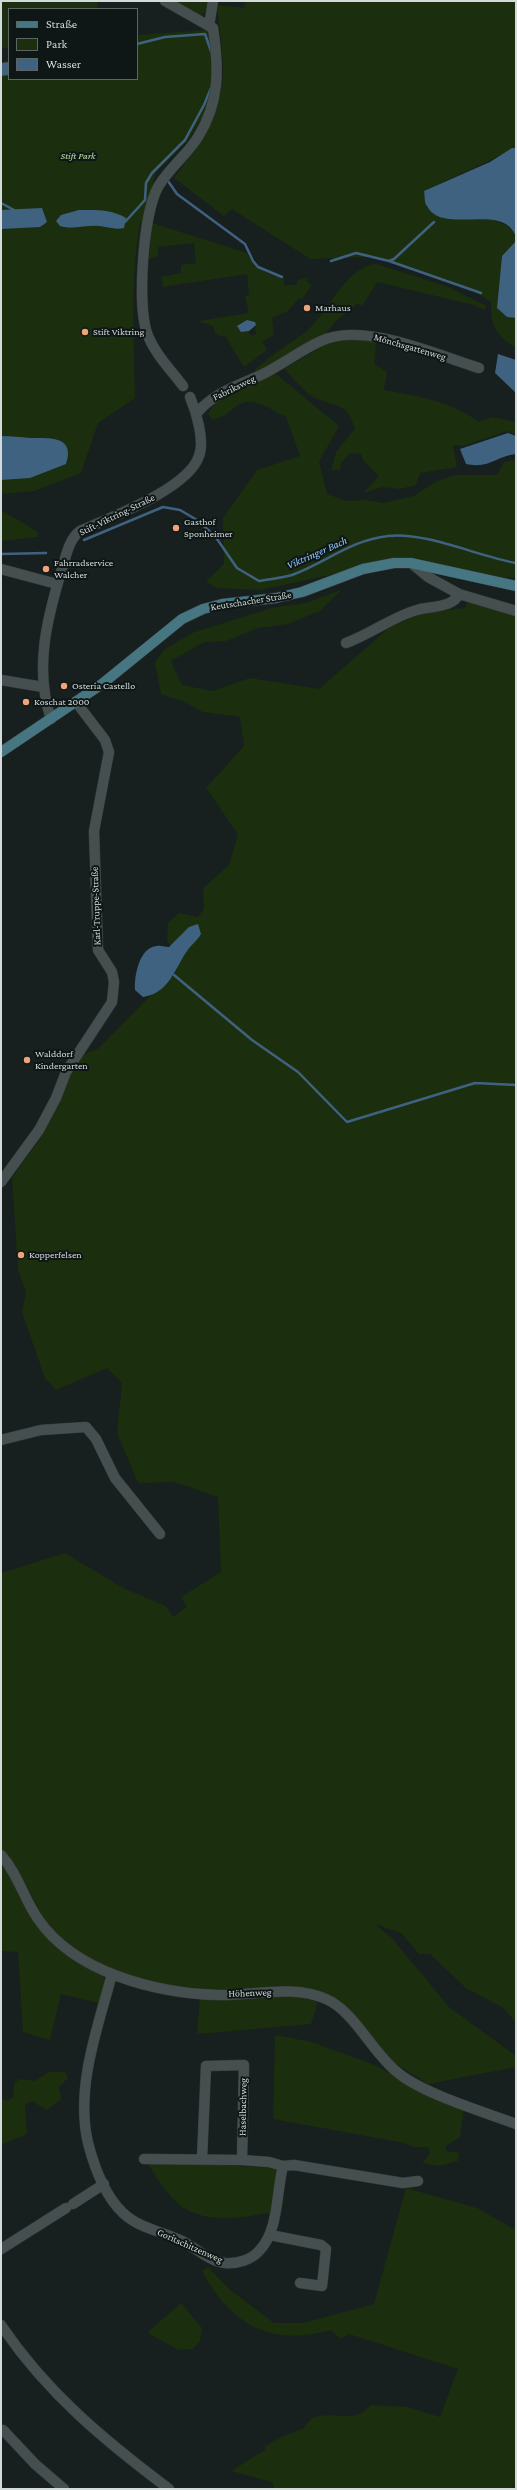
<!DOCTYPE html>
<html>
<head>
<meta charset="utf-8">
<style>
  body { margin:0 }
  #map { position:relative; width:517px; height:2490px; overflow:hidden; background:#17201f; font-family:"Crimson Pro",serif }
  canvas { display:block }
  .frame { position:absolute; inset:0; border:2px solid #d4d9d9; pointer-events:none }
  .legend { position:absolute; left:8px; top:8px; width:130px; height:72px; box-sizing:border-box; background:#0e1616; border:1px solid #5d6464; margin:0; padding:5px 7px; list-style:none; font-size:12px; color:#d4d9d9 }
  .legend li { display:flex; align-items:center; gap:8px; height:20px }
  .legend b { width:20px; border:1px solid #5d6464 }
</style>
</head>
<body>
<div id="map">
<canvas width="517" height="2490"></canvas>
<div class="frame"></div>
<ul class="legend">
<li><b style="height:5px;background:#457681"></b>Straße</li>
<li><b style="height:11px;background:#1b2e0e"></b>Park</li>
<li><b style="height:11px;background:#406281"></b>Wasser</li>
</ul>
</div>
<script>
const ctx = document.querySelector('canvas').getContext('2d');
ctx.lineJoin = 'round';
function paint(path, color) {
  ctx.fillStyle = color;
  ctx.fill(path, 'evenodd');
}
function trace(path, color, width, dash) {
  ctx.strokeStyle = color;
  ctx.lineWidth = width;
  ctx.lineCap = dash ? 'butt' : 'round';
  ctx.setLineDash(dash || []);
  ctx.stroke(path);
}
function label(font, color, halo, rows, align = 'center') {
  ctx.font = font + ' "Crimson Pro",serif';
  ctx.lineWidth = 4;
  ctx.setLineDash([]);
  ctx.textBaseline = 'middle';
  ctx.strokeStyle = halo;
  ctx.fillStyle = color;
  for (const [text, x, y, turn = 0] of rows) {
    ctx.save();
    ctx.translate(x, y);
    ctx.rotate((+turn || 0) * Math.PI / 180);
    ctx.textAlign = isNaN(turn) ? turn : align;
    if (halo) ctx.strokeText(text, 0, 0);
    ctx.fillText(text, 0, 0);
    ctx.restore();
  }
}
paint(new Path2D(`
  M1 1H98L97 9H9V47L1 49Z
  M174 1H208L206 11 199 16Z
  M246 1H516V148L424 191 475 219H489L507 225 514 232 516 241 502 256 497 308 507 317 516 318V348C496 336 490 325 491 302L472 290 389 261 371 257 310 259 232 209 224 216 174 178C198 146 225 108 223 66 222 45 219 25 217 5L244 8Z
  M208 30 214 84 205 113 188 140 156 172 143 224 140 223C130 281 134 340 135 398L98 423 81 473 34 491 1 494V62L9 60V79H137V35Z
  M152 223 247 253C254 269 268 275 284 278V285H297V280L308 278 306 281 312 285 302 299 299 298 288 311 272 318 274 335 262 341 267 350 244 367 225 336 222 337 215 333 213 326 198 321 249 313 245 296 249 295 247 274 163 287 161 277 181 273V265L196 263 194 243 158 247V256L149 259ZM247 320 256 325 254 328 257 334 251 336 248 331 239 329 238 326Z
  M376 264 446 286 487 306 484 310 474 305 377 282 362 306 358 303 337 320 326 333 253 374C255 364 298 339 308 330 328 312 347 266 376 264Z
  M338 340H364L376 343 374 364 387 372 384 390C420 397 448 400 479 422L492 417 516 422V435L507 431 463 446 453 445 457 467 420 473 416 485 400 489 383 487 363 493 379 476 363 460 361 454 350 453 341 463 340 470H331L336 452 355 429C346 399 334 408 313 397 303 391 293 377 284 369L323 346Z
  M275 373 339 426 319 462 327 494 347 501 366 500 383 503 414 496 435 482 455 475H497L504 462 516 460V578L497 577 411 557 261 590 217 588 206 582 224 564 223 518 257 470 300 456 286 417C273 411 254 396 240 404 228 411 228 416 213 420L208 414C217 395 256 381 275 373Z
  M1 510 38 532V537L1 541Z
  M341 590 320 611 288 624 258 628 226 641 204 642 171 661 182 685 213 691 250 678 319 689 389 628 423 613 465 608 469 599 516 609V2023L504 2008 467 1989 430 1954H419L401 1933 375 1924 391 1937 449 2007 516 2056V2067L428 2084 392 2061 345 2007 289 1987 215 1990 146 1982 111 1969 83 1954 59 1937 44 1919 19 1871 1 1850V1573L65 1553 123 1588 166 1606 173 1617 187 1607 181 1597 221 1572 218 1497 175 1482 138 1483 117 1433 122 1383 107 1368 56 1390 45 1378 22 1312 26 1292 18 1270 12 1178 41 1137 79 1056 98 1049 151 995 162 988 179 955 167 941 168 923 179 913 198 917 204 909 203 888 229 865 238 834 206 788 244 746 240 717 203 712 182 701 161 694 155 662 164 650 192 633 275 607 306 603Z
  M1 1861 38 1925 103 1974 105 1980 99 2003 61 1994 50 2040 23 2032 18 1952 1 1951Z
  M299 1996 318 2002 311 2024 197 2034 200 1997 230 1999Z
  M275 2035 312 2042 377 2066 411 2086 464 2107 460 2137 446 2146V2151L459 2153 458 2161 439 2166 422 2163 430 2154 428 2147H414L405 2143 273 2119Z
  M49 2072H65L68 2078 59 2087 61 2099 47 2110 32 2101 25 2104 27 2134 1 2145V2099L7 2101 13 2097 14 2084 19 2079 35 2081Z
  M146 2161 275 2168 277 2171 270 2213C237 2218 199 2226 173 2199 163 2188 154 2173 146 2161Z
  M406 2188 477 2208 516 2230V2484L512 2489H275L272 2482 231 2471 265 2450V2446L282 2437 304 2428C316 2406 339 2421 359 2414 363 2413 368 2408 371 2405L407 2407 440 2417 458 2369 349 2334 340 2339 331 2330C270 2347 231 2325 202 2271L208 2267 229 2289 274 2323H303L374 2304Z
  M181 2303 202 2328 200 2341 192 2349 179 2350 149 2334V2331Z`), '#1b2e0e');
paint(new Path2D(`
  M9 62V75L1 76V63Z
  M512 148H516V237C504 201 442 236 427 206 424 203 425 195 424 191L490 162Z
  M42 208 47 222 40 227 1 229V210Z
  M79 210C96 210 111 209 126 218L124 228C114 230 109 227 99 226 85 225 73 230 60 226L56 221 61 215Z
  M516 241V318L507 317 497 308 502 256Z
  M247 320 255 322 256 325 249 331 241 332 237 326Z
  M498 354 516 360V393L495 373Z
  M508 433 516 436V454C496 456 490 469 466 464L460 449Z
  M1 436C11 436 20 437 30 438 48 438 76 435 66 464L30 478 1 480Z
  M198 924 201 934C197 941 191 945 187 951 174 970 169 993 143 997L135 990C134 977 139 947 157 946 161 945 165 947 169 947L189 927Z`), '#406281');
trace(new Path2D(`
  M137 44 165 37 205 34 212 54
  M168 181 177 194 245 244 253 261 258 267 282 277
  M1 203 14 210
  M125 222 145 200 146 183 152 173 185 140 204 105 211 88
  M331 261 356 253 389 261 394 259 434 222
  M389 261 481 293
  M84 540 163 507 180 510 197 520 215 536 237 568 259 581C270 579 282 578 292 575 325 563 351 540 388 536 427 532 477 556 516 563
  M1 554 46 553
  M174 975 252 1040 298 1072 347 1122 475 1083 516 1085`), '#406281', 2.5);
const minor = new Path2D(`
  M165 1 209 26
  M183 386C171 370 154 353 147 333 137 304 143 214 158 187 169 168 187 155 198 137 220 102 219 68 213 28L209 26 213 1
  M196 414C214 392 238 386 263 374 283 364 301 350 321 341 362 321 437 355 479 368
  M1 569 57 584
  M459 594 516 611
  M346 643C371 634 392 617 417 610 430 606 453 608 459 594L428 577 411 563
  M1 680 43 687
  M51 719C34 669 47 618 62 569 66 556 69 539 80 531 111 517 188 489 199 456 205 441 196 411 190 397
  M1 1182 39 1130 56 1098 66 1072 112 1002 114 982 112 972 98 950 94 831 109 752 105 740 76 702
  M1 1440 41 1430 86 1427 96 1439 115 1478 160 1534
  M1 1855C18 1874 24 1899 38 1919 75 1973 156 1993 218 1995 253 1996 292 1984 326 1999 354 2011 372 2052 397 2072 421 2093 484 2112 516 2124
  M112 1974C98 2027 75 2087 88 2143 94 2166 105 2196 123 2213 140 2229 162 2231 182 2241 196 2248 209 2261 225 2263 237 2264 251 2260 259 2251 279 2231 276 2193 283 2166L294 2165 403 2183 418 2181
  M144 2159 242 2160 269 2162 283 2166
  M202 2159 206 2066 244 2065 242 2160
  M73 2204 104 2184
  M270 2235 321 2245 326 2249 322 2286 300 2283
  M1 2249 66 2208
  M1 2432 3 2430 35 2464 64 2489`);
const tertiary = new Path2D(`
  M1 2325C47 2393 104 2440 169 2489`);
const secondary = new Path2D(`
  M1 752 102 684 182 619 203 609 222 604 276 598 302 592 363 569 394 563H411L516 586`);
trace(minor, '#363b3b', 11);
trace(tertiary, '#363b3b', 11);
trace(secondary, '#363b3b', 11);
trace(minor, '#464f4f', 10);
trace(tertiary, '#464f4f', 10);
trace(secondary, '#457681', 10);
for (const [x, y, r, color] of [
  [307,308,4,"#f0a378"],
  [85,332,4,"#f0a378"],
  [176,528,4,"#f0a378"],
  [46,569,4,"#f0a378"],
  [64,686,4,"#f0a378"],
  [26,702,4,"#f0a378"],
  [27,1060,4,"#f0a378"],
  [21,1255,4,"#f0a378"]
]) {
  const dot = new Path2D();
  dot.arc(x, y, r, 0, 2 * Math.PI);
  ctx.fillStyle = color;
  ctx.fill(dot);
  trace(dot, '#0e1616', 1.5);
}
label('italic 10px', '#b9e1a2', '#0e1616', [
  ["Stift Park",78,156]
]);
label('10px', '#d4d9d9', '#0e1616', [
  ["Marhaus",315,308],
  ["Stift Viktring",93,332],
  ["Gasthof",184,522],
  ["Sponheimer",184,534],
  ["Fahrradservice",54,563],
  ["Walcher",54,575],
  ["Osteria Castello",72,686],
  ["Koschat 2000",34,702],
  ["Walddorf",35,1054],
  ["Kindergarten",35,1066],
  ["Kopperfelsen",29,1255]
], 'left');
label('10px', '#d4d9d9', '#0e1616', [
  ["Mönchsgartenweg",410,347,16],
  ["Fabriksweg",234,388,-26],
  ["Stift-Viktring-Straße",117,515,-26],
  ["Keutschacher Straße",251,601,-9],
  ["Karl-Truppe-Straße",96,906,-92],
  ["Höhenweg",250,1993,-2],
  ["Haselbachweg",243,2107,-89],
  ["Goritschitzenweg",190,2246,24]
]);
label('italic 11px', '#91c9fe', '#0e1616', [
  ["Viktringer Bach",317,553,-24]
]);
</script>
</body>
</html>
